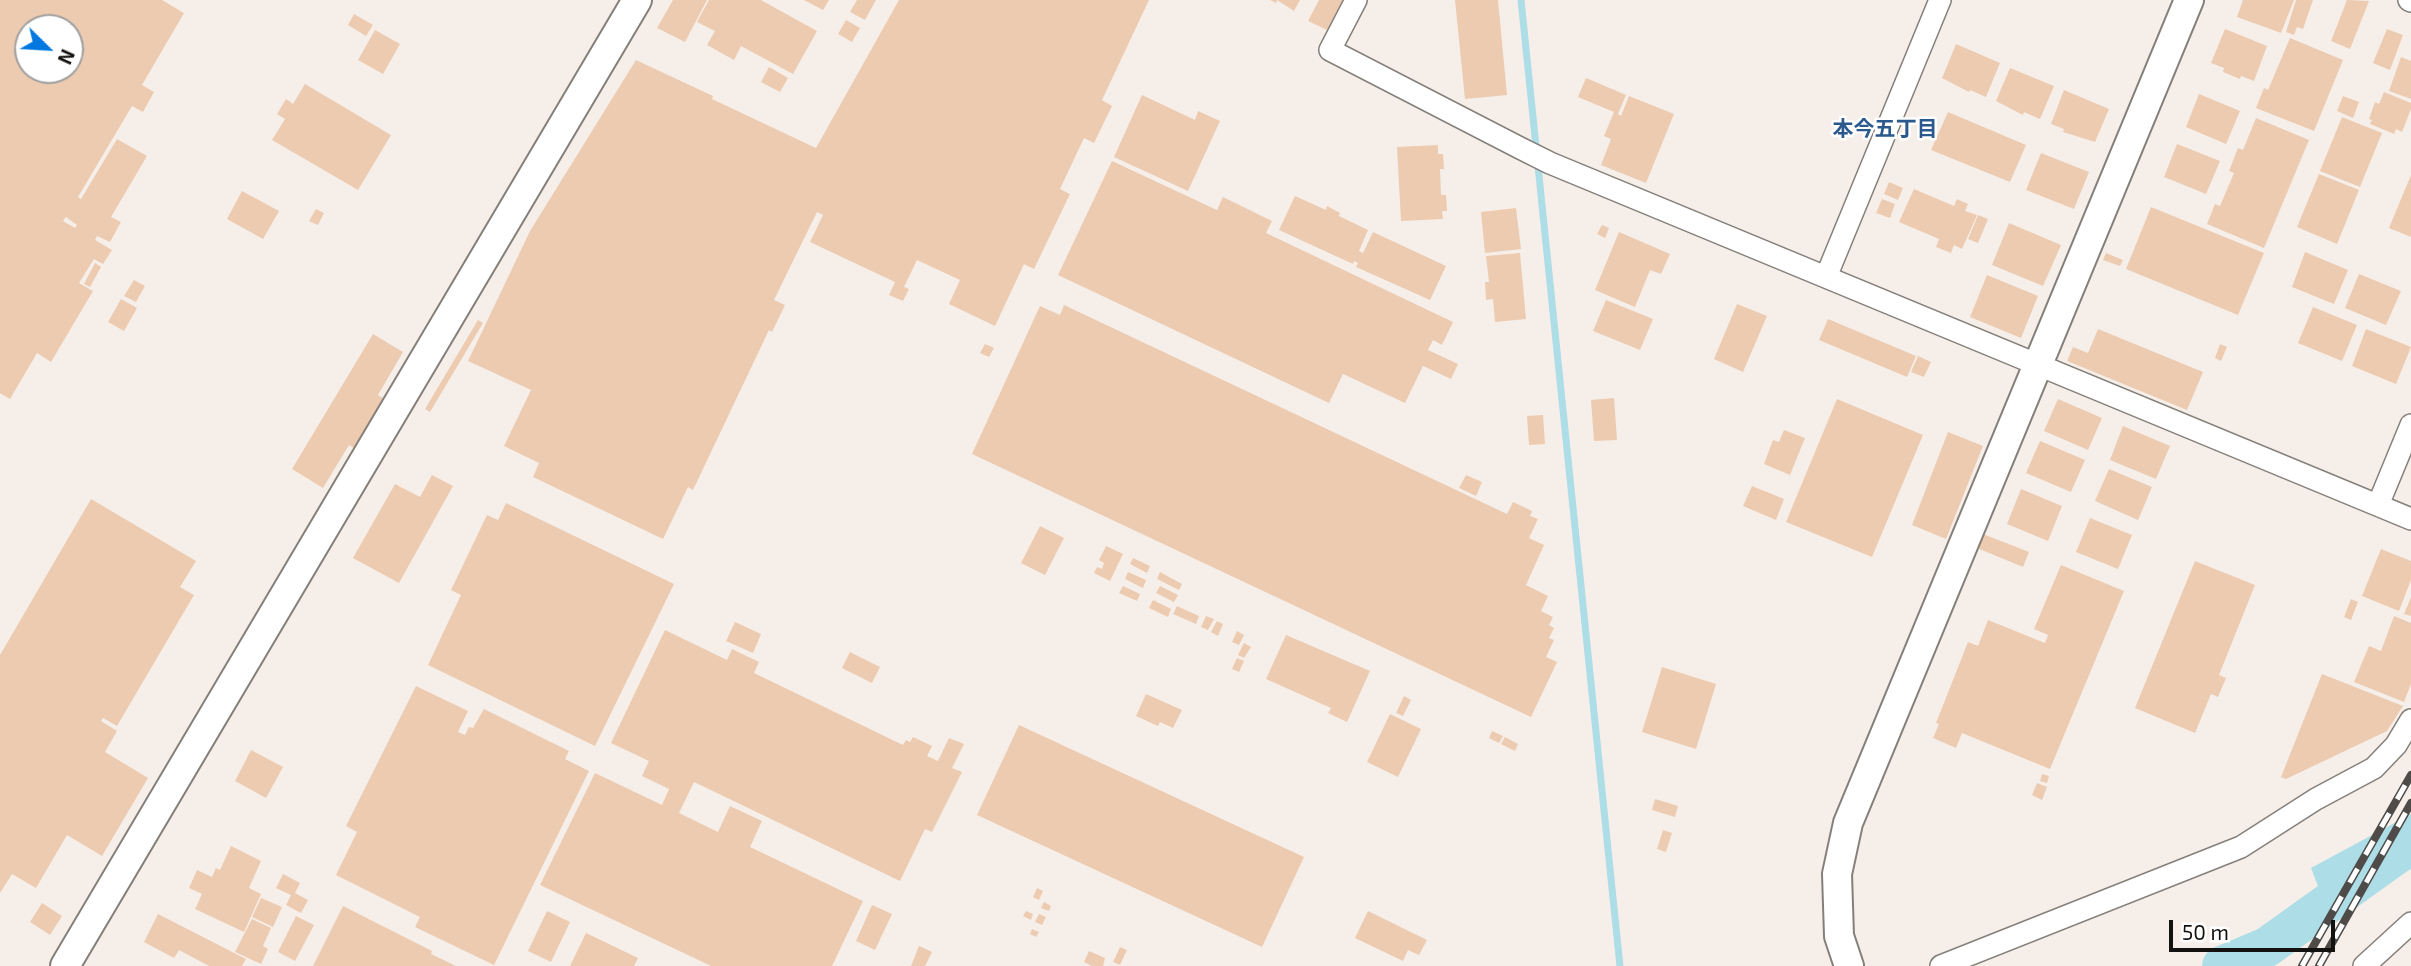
<!DOCTYPE html>
<html>
<head>
<meta charset="utf-8">
<style>
  body { margin:0 }
  #map { position:relative; width:2411px; height:966px; overflow:hidden; background:#f6efe9; font-family:"Exo 2",sans-serif }
  canvas { display:block }
  .north { position:absolute; left:14px; top:14px; width:70px; height:70px; box-sizing:border-box; background:#fff; border:2px solid #a1a09f; border-radius:50%; rotate:114deg; font-size:19px; font-weight:700; line-height:28px; text-align:center; color:#141210 }
  .north::after { content:''; display:block; margin:auto; width:24px; height:32px; background:#0078df; clip-path:polygon(50% 0,100% 100%,50% 72%,0 100%) }
  .scale { position:absolute; left:2169px; top:920px; width:166px; height:32px; box-sizing:border-box; border:4px solid #141210; border-top:0; padding-left:9px; font-size:21px; line-height:24px; white-space:nowrap; color:#141210; -webkit-text-stroke:5px #fff; paint-order:stroke }
</style>
</head>
<body>
<div id="map">
<canvas width="2411" height="966"></canvas>
<div class="north">N</div>
<div class="scale">50 m</div>
</div>
<script>
const ctx = document.querySelector('canvas').getContext('2d');
ctx.lineJoin = 'round';
function paint(path, color) {
  ctx.fillStyle = color;
  ctx.fill(path, 'evenodd');
}
function trace(path, color, width, dash) {
  ctx.strokeStyle = color;
  ctx.lineWidth = width;
  ctx.lineCap = dash ? 'butt' : 'round';
  ctx.setLineDash(dash || []);
  ctx.stroke(path);
}
function label(font, color, halo, rows, align = 'center') {
  ctx.font = font + ' "Exo 2","Noto Sans JP",sans-serif';
  ctx.lineWidth = 5;
  ctx.setLineDash([]);
  ctx.textBaseline = 'middle';
  ctx.strokeStyle = halo;
  ctx.fillStyle = color;
  for (const [text, x, y, turn = 0] of rows) {
    ctx.save();
    ctx.translate(x, y);
    ctx.rotate((+turn || 0) * Math.PI / 180);
    ctx.textAlign = isNaN(turn) ? turn : align;
    if (halo) ctx.strokeText(text, 0, 0);
    ctx.fillText(text, 0, 0);
    ctx.restore();
  }
}
paint(new Path2D(`
  M2411 814V869L2328 912 2311 868Z`), '#addde6');
trace(new Path2D(`
  M1521 0 1620 966`), '#addde6', 7);
trace(new Path2D(`
  M2222 966 2267 947 2411 844`), '#addde6', 40);
paint(new Path2D(`
  M0 0H162L184 13 142 85 154 92 143 112 132 106 78 197 81 199 117 139 147 156 111 217 121 222 110 242 97 236 95 240 112 250 103 264 94 259 79 283 93 291 51 362 37 353 10 399 0 393ZM28 28H70V70H28ZM66 217 77 225 75 228 63 221Z
  M673 0H707L685 42 657 28Z
  M709 0H761L817 31 793 74 741 46 734 60 707 45 715 31 697 22Z
  M804 0H829L823 10Z
  M857 0H876L865 20 850 12Z
  M899 0H1149L1102 100 1112 106 1094 143 1084 138 1060 189 1070 194 1034 269 1024 264 995 326 949 304 960 280 917 260 904 287 909 289 903 301 889 295 895 282 810 242 823 215 817 212 774 300 785 305 772 332 769 330 693 490 688 487 663 539 533 477 539 463 504 446 531 390 468 361 530 231 636 60 713 96 712 99 816 148Z
  M1270 0H1300L1294 11 1277 0 1276 3Z
  M1319 0H1343L1327 30 1308 21Z
  M1455 0H1498L1507 95 1465 99Z
  M2243 0H2294L2281 33 2237 17Z
  M2296 0H2313L2303 29 2297 27 2294 35 2286 32Z
  M2347 0 2369 1 2350 49 2331 41Z
  M354 14 373 25 366 36 348 25Z
  M846 20 860 28 852 42 838 34Z
  M2225 29 2267 46 2254 81 2241 76 2240 79 2223 72 2224 68 2211 63Z
  M2387 29 2403 35 2390 70 2373 63Z
  M375 30 400 44 383 74 358 60Z
  M2290 38 2343 60 2314 131 2256 108 2264 88 2268 90Z
  M1956 44 2000 63 1986 97 1970 90 1969 92 1942 78Z
  M2401 57 2411 61V99L2389 91Z
  M769 67 788 78 780 92 761 82Z
  M2010 68 2054 86 2040 119 2024 112 2023 115 1996 101Z
  M1586 78 1626 95 1618 114 1621 116 1629 96 1674 114 1646 183 1601 165 1611 139 1604 136 1614 112 1578 97Z
  M305 84 391 135 358 190 272 140 285 119 277 114 286 99 293 104Z
  M2064 90 2109 109 2095 142 2063 132 2064 129 2051 124Z
  M2384 92 2411 103V109L2402 132 2396 129 2394 134 2370 124 2372 120 2369 119 2375 102 2379 104Z
  M2199 94 2240 111 2226 144 2186 127Z
  M1142 95 1195 120 1198 111 1220 121 1188 191 1114 157Z
  M2343 96 2359 102 2353 118 2337 111Z
  M1948 112 2026 145 2010 182 1931 150Z
  M2342 117 2382 133 2360 187 2320 171Z
  M2256 118 2309 140 2264 248 2207 224 2215 204 2220 206 2234 173 2229 171 2238 148 2243 150Z
  M2177 144 2220 161 2206 194 2164 177Z
  M1438 145V154H1443L1444 169H1440L1441 195H1446L1447 211H1442L1443 219 1401 221 1397 147Z
  M2041 153 2089 172 2074 209 2026 190Z
  M1112 161 1217 210 1223 197 1272 221 1266 233 1453 322 1442 345 1433 340 1428 350 1458 364 1451 379 1423 366 1405 403 1343 374 1329 403 1058 275Z
  M2319 174 2359 190 2337 244 2297 227Z
  M2411 175V237L2389 228Z
  M1889 182 1903 188 1898 200 1884 194Z
  M1914 189 1954 206 1957 199 1968 204 1965 211 1977 215 1962 249 1954 245 1951 253 1936 247 1939 239 1899 222Z
  M242 191 279 211 263 239 227 219Z
  M1295 196 1326 210 1327 206 1340 213 1339 216 1368 230 1359 251 1363 253 1373 232 1446 266 1430 300 1356 267 1358 263 1354 261 1353 264 1279 230Z
  M1882 199 1895 204 1890 218 1876 213Z
  M2151 207 2264 253 2238 315 2126 269Z
  M1516 208 1521 249 1485 253 1481 212Z
  M316 209 324 213 318 225 309 221Z
  M1978 215 1988 219 1978 243 1968 239Z
  M2009 223 2061 245 2043 286 1992 265Z
  M1602 225 1609 228 1605 238 1597 234Z
  M1619 232 1670 254 1661 274 1650 270 1635 307 1595 290Z
  M2305 252 2348 270 2334 304 2292 287Z
  M1520 253 1526 319 1495 322 1493 299 1486 300 1485 282H1489L1486 256Z
  M2106 253 2123 260 2120 266 2103 260Z
  M95 263 101 267 90 287 84 284Z
  M2359 274 2401 291 2386 325 2345 308Z
  M1987 275 2038 296 2021 338 1970 317Z
  M134 280 145 286 136 302 124 296Z
  M121 299 137 308 124 331 108 322Z
  M1606 300 1653 319 1640 350 1593 331Z
  M1737 304 1767 316 1743 372 1714 359Z
  M1064 305 1507 514 1513 502 1532 511 1530 516 1538 519 1529 538 1544 545 1526 585 1548 596 1541 611 1553 617 1549 625 1554 628 1549 638 1554 640 1546 657 1557 662 1531 717 972 454 1040 306 1060 315Z
  M2313 307 2357 325 2342 361 2298 343Z
  M1828 319 1916 356 1907 377 1819 340Z
  M478 320 483 323 430 412 425 409Z
  M2098 329 2203 372 2187 410 2067 361 2073 347 2088 353Z
  M2366 329 2411 347 2396 384 2352 366Z
  M373 334 403 352 378 395 384 399 355 449 349 445 323 488 292 469Z
  M985 344 994 348 989 357 980 353Z
  M2220 344 2227 347 2221 361 2215 358Z
  M1918 356 1931 362 1924 377 1911 372Z
  M1614 398 1617 440 1594 441 1591 400Z
  M1837 399 1923 435 1872 557 1786 522Z
  M2058 399 2102 418 2088 450 2044 431Z
  M1543 415 1545 444 1529 445 1527 416Z
  M2123 426 2170 446 2156 479 2110 460Z
  M1784 430 1805 438 1790 475 1764 464 1773 440 1779 442Z
  M1948 432 1983 446 1946 539 1912 525Z
  M2040 441 2085 460 2071 492 2026 473Z
  M2109 469 2152 487 2138 520 2095 501Z
  M432 475 453 486 399 583 353 558 395 484 420 497Z
  M1466 475 1482 482 1476 496 1459 488Z
  M1752 486 1784 499 1776 520 1743 506Z
  M2021 489 2062 506 2048 541 2007 524Z
  M91 499 196 561 180 587 194 595 117 726 103 718 101 721 117 731 105 752 148 778 102 856 67 835 36 888 12 874 0 893V655Z
  M506 503 674 584 595 746 428 665 461 595 451 590 487 515 498 520Z
  M2090 518 2132 535 2118 569 2076 552Z
  M1040 526 1064 538 1045 575 1021 563Z
  M1983 534 2029 552 2023 567 1977 548Z
  M1106 546 1123 554 1110 581 1094 573 1097 567 1102 569 1104 563 1099 560Z
  M2381 549 2411 561V580L2399 611 2362 596Z
  M1133 558 1150 566 1147 573 1130 564Z
  M2195 561 2255 585 2219 675 2226 678 2218 697 2211 694 2195 733 2135 708Z
  M2061 565 2124 591 2050 769 1962 733 1956 748 1933 738 1939 724 1936 723 1968 642 1978 646 1988 620 2045 643 2048 635 2034 629Z
  M1128 572 1146 580 1143 588 1125 579Z
  M1160 572 1182 584 1179 590 1157 579Z
  M1123 586 1140 594 1137 601 1119 593Z
  M1160 586 1178 595 1174 602 1156 593Z
  M2411 597V616L2404 614Z
  M2351 599 2358 602 2351 620 2344 617Z
  M1153 600 1171 609 1168 617 1149 608Z
  M1177 606 1199 616 1196 624 1173 614Z
  M1206 616 1214 619 1208 630 1201 627Z
  M2394 616 2411 623V684L2404 702 2354 682 2369 646 2381 651Z
  M1217 621 1223 624 1218 636 1211 632Z
  M735 622 761 634 753 653 726 641Z
  M665 630 727 660 732 649 759 662 754 673 903 745 906 740 910 742 913 737 932 746 927 756 938 761 949 738 964 744 952 768 962 772 932 832 925 829 900 881 694 782 679 813 718 832 730 806 762 821 750 847 863 901 832 966H711L540 885 595 773 662 805 669 789 642 776 649 761 611 743Z
  M1237 631 1244 635 1239 645 1232 642Z
  M1286 635 1370 671 1347 722 1328 713 1331 708 1266 679Z
  M1244 643 1251 647 1244 658 1238 655Z
  M850 652 880 667 872 683 842 668Z
  M1237 658 1244 661 1239 672 1232 669Z
  M1662 667 1716 684 1696 749 1642 732Z
  M2322 674 2403 706 2387 731 2286 779 2281 777Z
  M416 686 468 711 458 732 465 735 469 727 473 728 484 709 569 751 565 759 589 771 494 965 415 927 420 917 336 875 357 832 346 826Z
  M1146 694 1182 710 1173 728 1160 722 1158 726 1136 716Z
  M1404 696 1411 700 1403 716 1396 713Z
  M1390 714 1421 729 1398 777 1367 762Z
  M1019 725 1304 857 1262 947 977 815Z
  M1492 731 1503 736 1499 743 1489 738Z
  M1505 737 1518 744 1515 751 1501 744Z
  M251 750 283 767 266 798 235 781Z
  M2042 774 2049 776 2047 783 2040 781Z
  M2037 783 2047 787 2042 800 2032 795Z
  M1655 799 1678 806 1675 817 1652 810Z
  M1663 830 1672 833 1666 852 1657 849Z
  M231 846 261 861 249 888 261 894 244 932 195 909 202 894 189 888 197 870 212 877 216 868 220 870Z
  M283 874 300 883 295 893 308 900 301 913 286 905 291 895 276 888Z
  M1037 888 1043 891 1039 900 1033 897Z
  M261 898 282 907 273 927 252 917Z
  M1044 902 1051 906 1049 911 1041 908Z
  M42 903 62 916 50 935 30 922Z
  M872 905 892 914 875 950 856 941Z
  M343 906 432 951 431 954 456 966H313Z
  M547 911 570 922 551 962 528 951Z
  M1026 911 1033 914 1031 920 1023 916Z
  M1368 911 1427 940 1419 955 1408 950 1403 961 1355 938Z
  M158 914 246 959 242 966H209L179 950 174 958 144 942Z
  M1039 914 1046 917 1042 925 1035 922Z
  M296 916 314 925 295 961 278 952Z
  M252 919 271 928 263 946 268 949 261 964 235 952Z
  M1032 929 1039 932 1036 937 1030 934Z
  M586 933 638 958 634 966H570Z
  M919 946 932 952 925 966H911Z
  M1120 947 1127 950 1120 965 1113 962Z
  M1089 951 1105 958 1103 966H1092L1084 962Z`), '#eccbb1');
const minor = new Path2D(`
  M1356 0 1330 50 1520 148 1550 163 2411 519
  M2409 0 2411 1
  M1826 277 1940 0
  M2378 505 2411 425
  M1941 966 2241 847 2316 799 2374 768 2396 745 2411 720
  M2364 966 2411 923`);
const tertiary = new Path2D(`
  M65 966 637 0
  M1849 966 1839 936 1837 874 1848 823 2189 0`);
trace(minor, '#857f7a', 24);
trace(tertiary, '#857f7a', 32);
trace(minor, '#fff', 21);
trace(tertiary, '#fff', 28);
const rail = new Path2D(`
  M2302 966 2411 775
  M2319 966 2411 803`);
trace(rail, '#4e4b48', 8);
trace(rail, '#fff', 5, [16]);
label('bold 21px', '#2b598e', '#fff', [
  ["本今五丁目",1885,129]
]);
</script>
</body>
</html>
